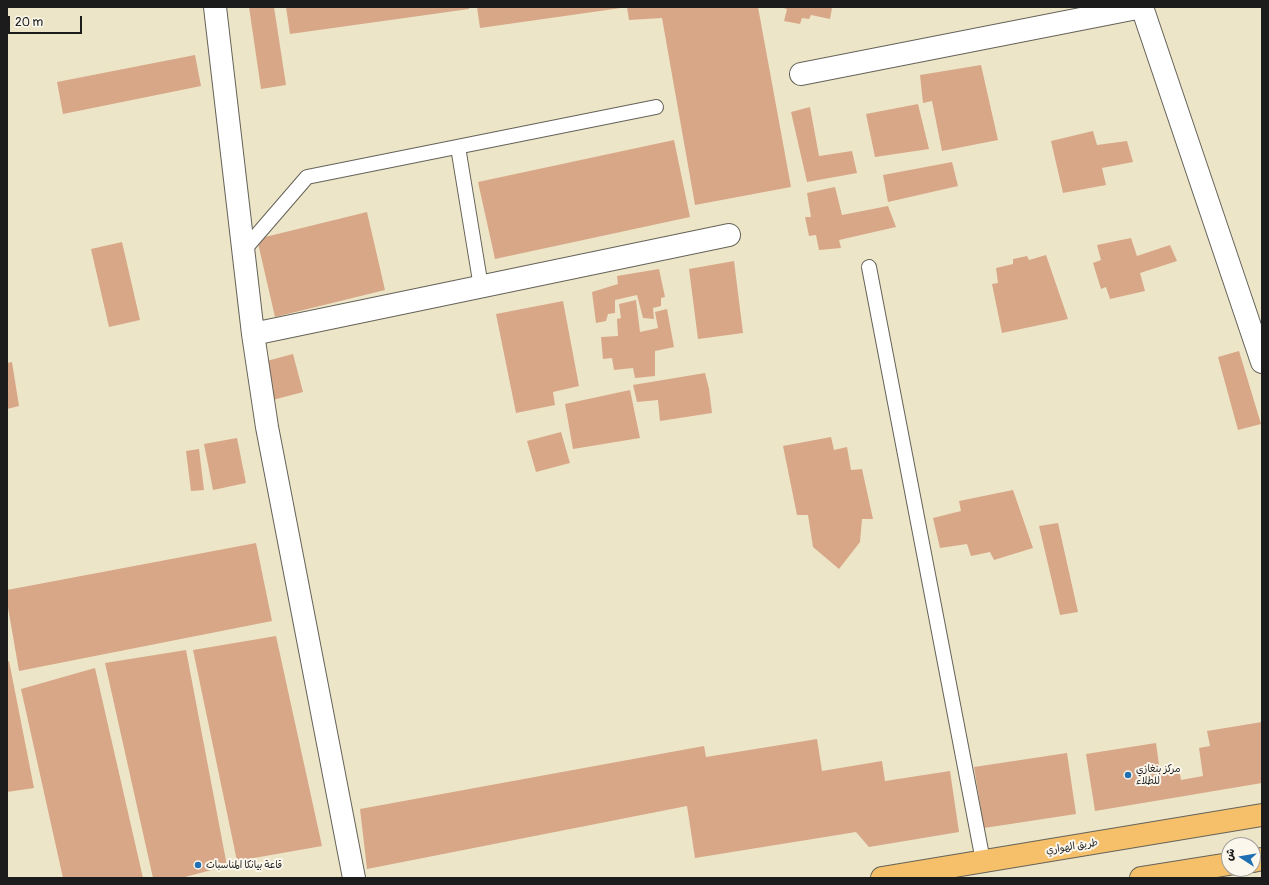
<!DOCTYPE html>
<html>
<head>
<meta charset="utf-8">
<style>
  body { margin:0 }
  #map { position:relative; width:1269px; height:885px; overflow:hidden; background:#ede5c8; font-family:Pangolin,"Playpen Sans Arabic",sans-serif }
  canvas { display:block }
  .frame { position:absolute; inset:0; border:8px solid #1c1c1c; pointer-events:none }
  .north { position:absolute; left:1221px; top:837px; width:40px; height:40px; box-sizing:border-box; background:#fbf7ec; border:1px solid #a29f99; border-radius:50%; rotate:282deg; font-size:11px; font-weight:700; line-height:16px; text-align:center; color:#1c1c1c }
  .north::after { content:''; display:block; margin:auto; width:14px; height:18px; background:#1f6fb2; clip-path:polygon(50% 0,100% 100%,50% 72%,0 100%) }
  .scale { position:absolute; left:8px; top:16px; width:74px; height:18px; box-sizing:border-box; border:2px solid #1c1c1c; border-top:0; padding-left:5px; font-size:12px; line-height:14px; white-space:nowrap; color:#1c1c1c; -webkit-text-stroke:3px #fbf7ec; paint-order:stroke }
</style>
</head>
<body>
<div id="map">
<canvas width="1269" height="885"></canvas>
<div class="frame"></div>
<div class="north">ش</div>
<div class="scale">20 m</div>
</div>
<script>
const ctx = document.querySelector('canvas').getContext('2d');
ctx.lineJoin = 'round';
function paint(path, color) {
  ctx.fillStyle = color;
  ctx.fill(path, 'evenodd');
}
function trace(path, color, width, dash) {
  ctx.strokeStyle = color;
  ctx.lineWidth = width;
  ctx.lineCap = dash ? 'butt' : 'round';
  ctx.setLineDash(dash || []);
  ctx.stroke(path);
}
function label(font, color, halo, rows, align = 'center') {
  ctx.font = font + ' Pangolin,"Playpen Sans Arabic",sans-serif';
  ctx.lineWidth = 4;
  ctx.setLineDash([]);
  ctx.textBaseline = 'middle';
  ctx.strokeStyle = halo;
  ctx.fillStyle = color;
  for (const [text, x, y, turn = 0] of rows) {
    ctx.save();
    ctx.translate(x, y);
    ctx.rotate((+turn || 0) * Math.PI / 180);
    ctx.textAlign = isNaN(turn) ? turn : align;
    if (halo) ctx.strokeText(text, 0, 0);
    ctx.fillText(text, 0, 0);
    ctx.restore();
  }
}
paint(new Path2D(`
  M249 7H274L286 85 261 89Z
  M286 7H469V9L290 34Z
  M477 7H621V8L480 28Z
  M627 7H758L791 187 695 205 662 18 629 20Z
  M780 7H827L832 8 830 19 811 15 809 19 802 18 800 24 784 21 787 9Z
  M195 55 201 86 63 114 57 82Z
  M981 65 998 140 942 151 932 101 923 103 920 75Z
  M918 104 929 149 875 157 866 114Z
  M810 107 819 156 852 151 857 173 807 182 791 112Z
  M1093 131 1097 145 1127 141 1133 162 1102 168 1106 185 1063 193 1051 141Z
  M674 140 690 217 495 259 478 182Z
  M952 162 958 186 888 202 883 175Z
  M835 187 842 215 888 206 896 227 839 240 841 248 819 250 816 235 809 236 805 217H811L807 193Z
  M367 212 385 290 275 317 257 239Z
  M1131 238 1137 256 1170 245 1177 261 1140 273 1145 291 1110 299 1106 287 1101 289 1093 263 1101 260 1097 245Z
  M122 242 140 320 109 327 91 249Z
  M1046 255 1068 319 1002 333 992 284 998 283 996 268 1013 264V259L1027 256 1029 260Z
  M734 261 743 333 698 339 689 269Z
  M659 269 665 297 661 298V306L653 308 654 319 643 318 637 295 615 300V313L608 314 606 321 596 323 592 292 618 284 617 276Z
  M636 300 640 332 658 328 655 312 667 309 674 347 655 351V376L635 378 633 368 614 370 612 358 603 359 601 337 618 336 617 319 621 318 619 304Z
  M563 301 579 386 553 392 555 405 516 413 496 314Z
  M1239 351 1261 424 1238 430 1218 357Z
  M293 354 303 392 269 401 259 363Z
  M12 362 19 406 7 409V363Z
  M705 373 709 389 712 413 660 421 658 400 637 402 633 385Z
  M630 390 640 438 573 449 565 404Z
  M561 432 570 463 536 472 527 441Z
  M831 437 834 450 847 447 851 470 862 469 873 519H862L860 542 839 569 813 547 808 515H797L783 446Z
  M237 438 246 483 213 490 204 444Z
  M199 449 204 490 191 491 186 451Z
  M1013 490 1033 548 994 560 990 552 971 556 967 544 940 548 933 518 961 511 959 501Z
  M1058 523 1078 612 1060 615 1039 526Z
  M256 543 272 621 19 671 7 602V590Z
  M276 636 322 846 237 861 193 650Z
  M186 650 227 866 181 878H153L105 663Z
  M9 661 34 788 7 792V662Z
  M95 668 143 878H63L21 689Z
  M1262 722V783L1095 811 1086 754 1156 743 1160 772 1179 769 1181 780 1203 776 1199 748 1210 746 1207 731Z
  M817 739 822 771 882 761 885 781 950 771 959 832 869 847 856 832 695 858 687 806 367 869 360 809 704 746 706 757Z
  M1067 753 1076 814 984 828 974 767Z`), '#d8a788');
const service = new Path2D(`
  M458 147 481 287
  M244 250 307 177 656 107
  M869 267 983 861`);
const minor = new Path2D(`
  M215 7 253 334 267 427 354 878
  M1142 7 1262 362
  M801 74 1142 7
  M253 334 729 235`);
const trunk = new Path2D(`
  M1253 861 1262 859
  M882 878 1262 815
  M1141 878 1229 864`);
trace(service, '#656258', 16);
trace(minor, '#656258', 24);
trace(trunk, '#656258', 24);
trace(service, '#fff', 14);
trace(minor, '#fff', 22);
trace(trunk, '#f6c06b', 22);
for (const [x, y, r, color] of [
  [1128,775,4,"#1f6fb2"],
  [198,865,4,"#1f6fb2"]
]) {
  const dot = new Path2D();
  dot.arc(x, y, r, 0, 2 * Math.PI);
  ctx.fillStyle = color;
  ctx.fill(dot);
  trace(dot, '#fbf7ec', 1.5);
}
label('10px', '#1c1c1c', '#fbf7ec', [
  ["مركز بنغازي",1136,769],
  ["للطلاء",1136,781],
  ["قاعة بيانكا المناسبات",206,865]
], 'left');
label('10px', '#1c1c1c', '#fbf7ec', [
  ["طريق الهواري",1072,847,-9]
]);
</script>
</body>
</html>
